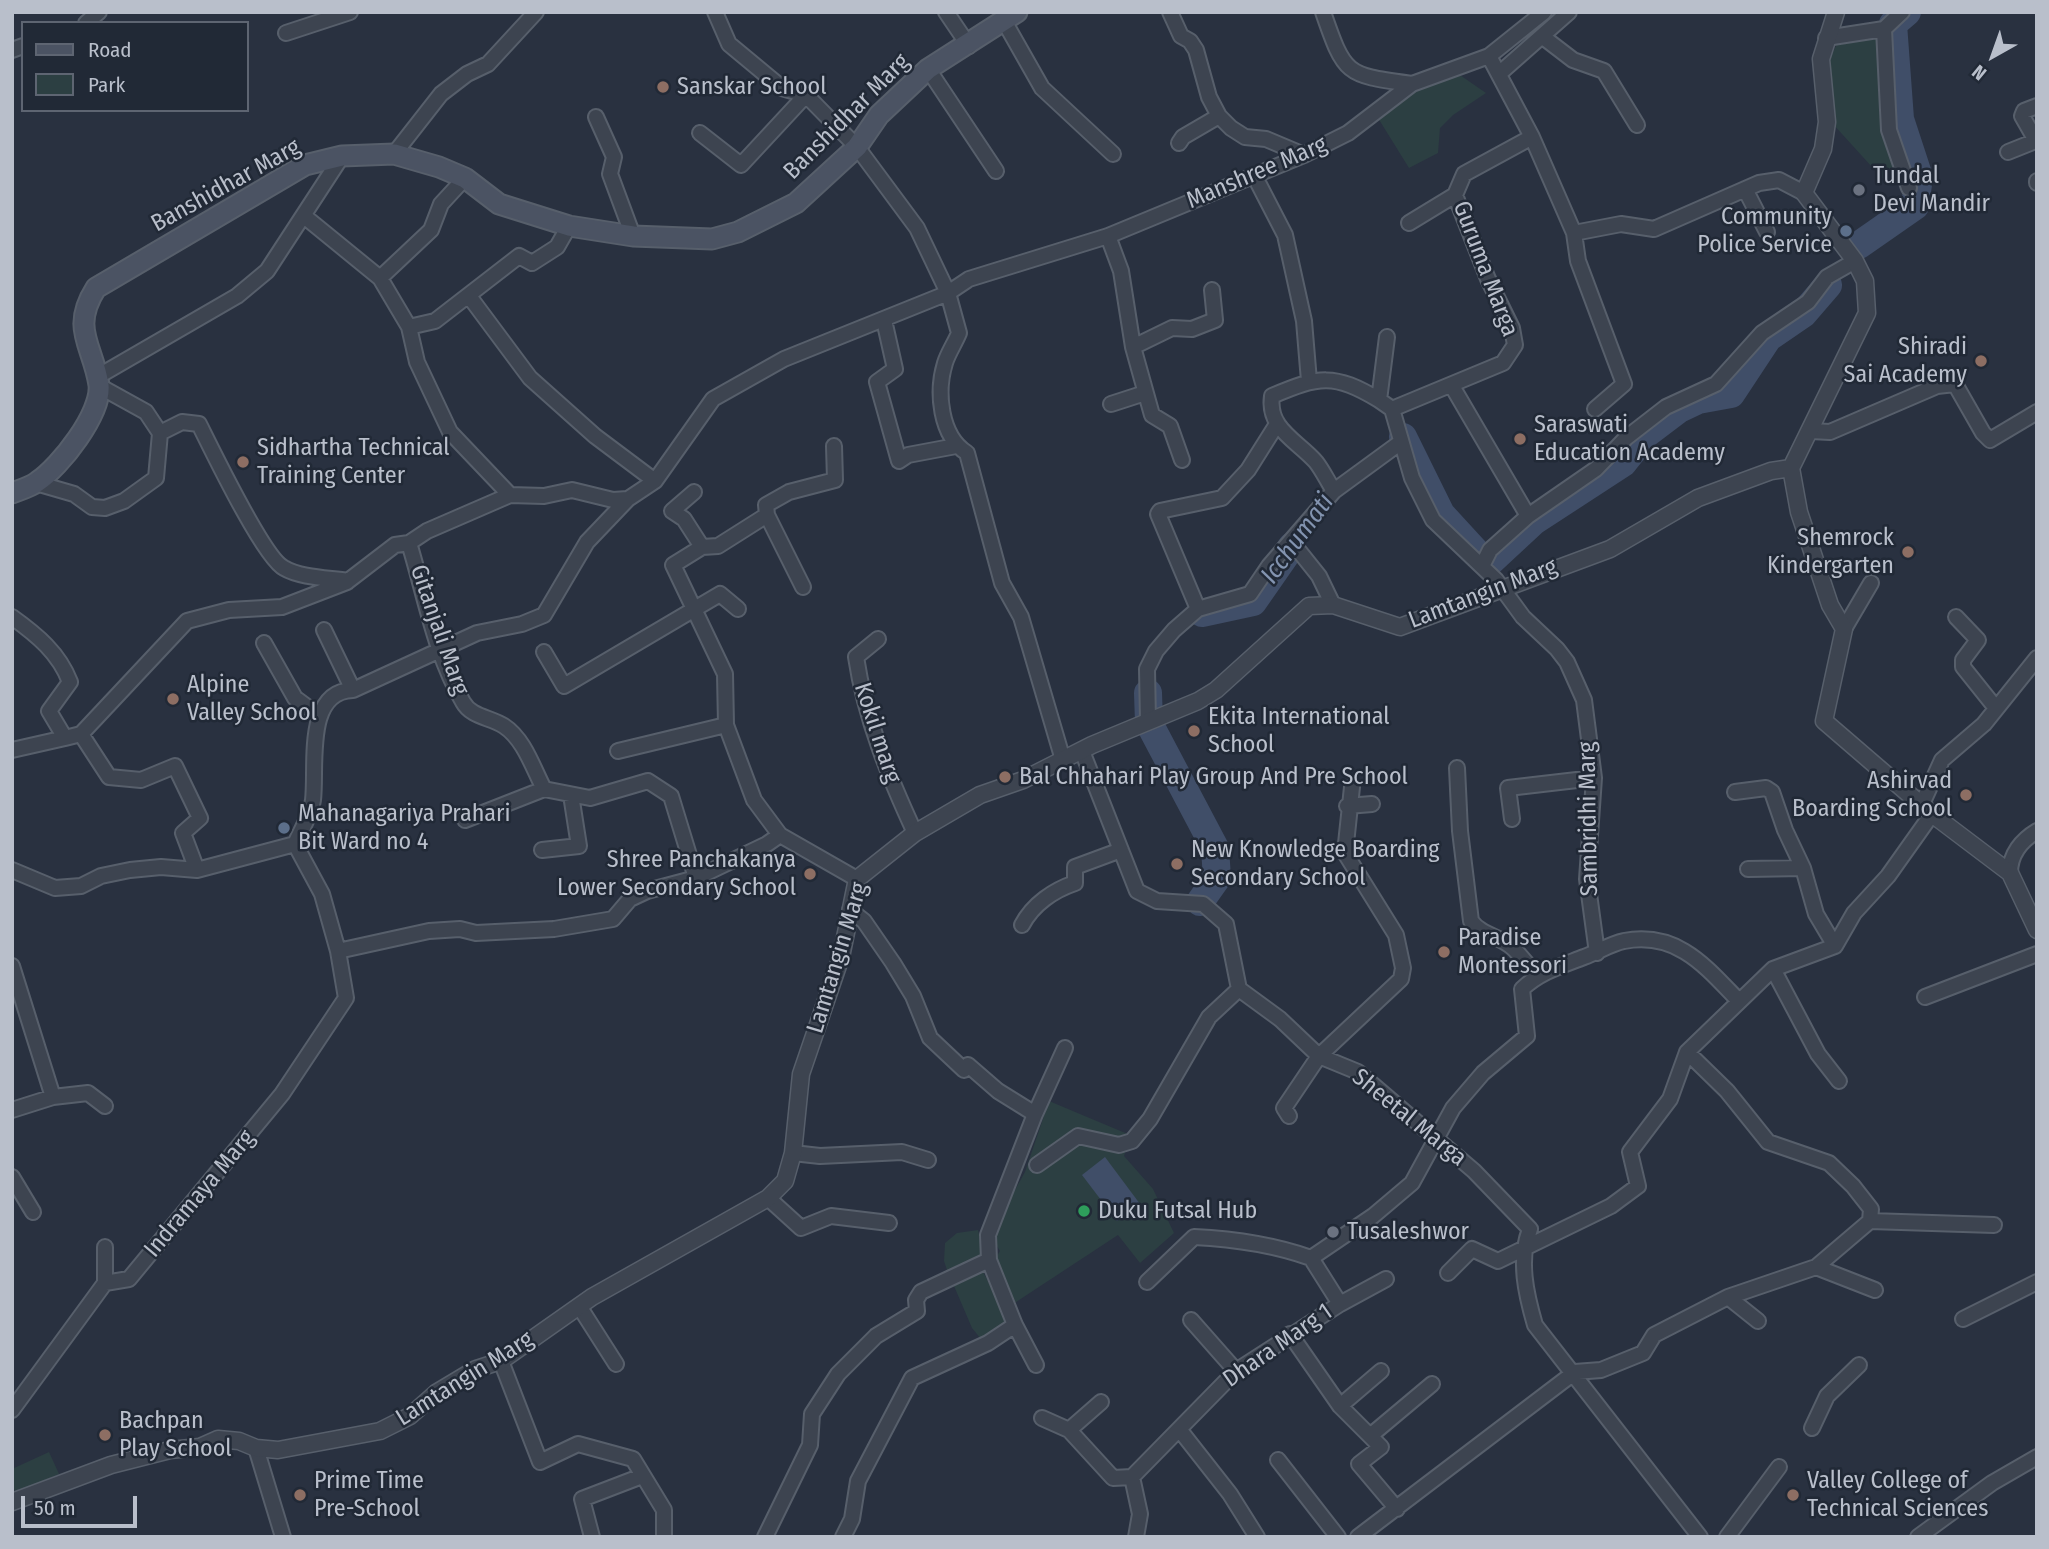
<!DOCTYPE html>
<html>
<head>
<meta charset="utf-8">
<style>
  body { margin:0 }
  #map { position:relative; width:2049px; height:1549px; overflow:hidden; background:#293140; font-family:"Fira Sans Condensed",sans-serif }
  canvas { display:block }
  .frame { position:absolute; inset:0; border:14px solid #b9bfcb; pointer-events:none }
  .legend { position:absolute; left:21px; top:21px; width:228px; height:91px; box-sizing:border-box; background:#212936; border:2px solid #5e6572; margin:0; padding:9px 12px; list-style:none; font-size:21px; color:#b9bfcb }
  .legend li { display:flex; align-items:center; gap:14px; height:35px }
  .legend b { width:35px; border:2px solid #5e6572 }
  .north { position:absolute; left:1958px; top:21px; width:70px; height:70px; -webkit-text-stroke:5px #212936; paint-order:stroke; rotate:220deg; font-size:19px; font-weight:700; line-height:28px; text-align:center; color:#b9bfcb }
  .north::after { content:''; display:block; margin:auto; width:24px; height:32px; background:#b9bfcb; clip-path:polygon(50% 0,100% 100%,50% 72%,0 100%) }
  .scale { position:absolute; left:21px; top:1496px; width:116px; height:32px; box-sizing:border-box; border:4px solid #b9bfcb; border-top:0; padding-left:9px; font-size:21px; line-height:24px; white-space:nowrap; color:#b9bfcb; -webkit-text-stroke:5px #212936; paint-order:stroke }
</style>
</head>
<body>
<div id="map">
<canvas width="2049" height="1549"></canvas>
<div class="frame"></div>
<ul class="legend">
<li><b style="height:9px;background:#4b5363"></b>Road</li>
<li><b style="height:19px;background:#2c3f42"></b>Park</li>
</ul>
<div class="north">N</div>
<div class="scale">50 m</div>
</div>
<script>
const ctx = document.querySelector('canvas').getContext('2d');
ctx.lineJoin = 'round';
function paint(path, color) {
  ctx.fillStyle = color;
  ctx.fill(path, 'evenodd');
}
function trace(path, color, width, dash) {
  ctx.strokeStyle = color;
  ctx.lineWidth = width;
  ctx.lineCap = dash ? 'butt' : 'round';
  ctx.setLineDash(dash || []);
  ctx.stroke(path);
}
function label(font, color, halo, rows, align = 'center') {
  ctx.font = font + ' "Fira Sans Condensed",sans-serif';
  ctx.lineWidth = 5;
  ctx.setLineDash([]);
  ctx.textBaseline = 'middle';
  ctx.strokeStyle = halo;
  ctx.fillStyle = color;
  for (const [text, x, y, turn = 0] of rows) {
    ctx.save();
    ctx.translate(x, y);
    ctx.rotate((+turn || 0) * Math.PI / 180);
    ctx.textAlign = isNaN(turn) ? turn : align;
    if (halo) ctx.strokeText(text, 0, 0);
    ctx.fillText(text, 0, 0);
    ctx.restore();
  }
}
paint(new Path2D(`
  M1876 32 1887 130 1900 177 1882 178 1832 123 1824 70 1838 42Z
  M1457 73 1486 93 1453 115 1440 128 1438 153 1409 168 1378 118 1406 95Z
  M1049 1101 1130 1135 1124 1156 1153 1189 1174 1233 1140 1263 1118 1235 1013 1304 992 1264 1000 1251 990 1235 1025 1172Z
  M978 1230 984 1257 948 1273 944 1261 945 1243 957 1233Z
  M983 1272 999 1301 1005 1325 998 1334 981 1339 972 1328 954 1286Z
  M49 1452 59 1474 16 1493 12 1485V1469Z`), '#2c3f42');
paint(new Path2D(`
  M1105 1157 1140 1204 1117 1221 1082 1175Z`), '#404e68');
trace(new Path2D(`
  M1859 245 1915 206 1919 177 1900 119 1893 24 1907 12
  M1403 437 1441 514 1475 551
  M1492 560 1534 521 1623 463 1646 434 1679 409 1698 400 1731 394 1768 338 1803 314 1828 285
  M1202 613 1253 602 1292 546
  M1148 693 1149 723 1215 848 1217 878 1200 902`), '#404e68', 28);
const minor = new Path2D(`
  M715 12 729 44 782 88 806 95 857 147 917 228 948 293 959 333C955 343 948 353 945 363 936 392 940 436 967 453L1002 583 1021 617 1063 760
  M946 12 969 46
  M1170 12 1181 36 1190 41 1196 50 1209 97 1219 116 1231 128 1245 137 1266 139 1304 155
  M1323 12C1345 76 1346 75 1412 84
  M1004 21 1042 88 1113 154
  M86 23 99 12
  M1884 29 1889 130 1909 188
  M286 33 350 12
  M1543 37 1573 60 1604 71 1637 125
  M1826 38 1884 29 1902 12
  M12 50 23 46
  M1489 56 1532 137 1574 233 1578 261 1624 384 1595 409
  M928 69 996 171
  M1500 73 1569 12
  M596 117 614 157 610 174 633 236
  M700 133 741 165 806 95
  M1179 143 1183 137 1219 116
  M2008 152 2033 142 2034 137 2022 116 2024 111 2037 106
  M394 154 441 94 467 74 488 64 536 12
  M1254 175 1285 235 1304 321 1309 381
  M2037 181V183
  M1745 189 1767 232
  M304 216 380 278 431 230 441 204 465 178
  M1409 223 1455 195
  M1574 233 1621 224 1654 229 1759 183 1779 180 1804 193
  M1108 236 1121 271 1133 347 1152 415 1170 426 1182 460
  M380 278 409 327 435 321 519 256 532 263 557 247 569 226
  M469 296 530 378 595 436 655 481
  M884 320 895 369 877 382 899 461 908 455 956 446
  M409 327 417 362 450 432 510 495
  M1387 337 1379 400 1392 409 1412 478 1433 520 1496 580 1523 617 1557 649 1567 662 1584 700 1594 778 1587 879 1597 953
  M1133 347 1172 328 1192 329 1215 320 1212 290
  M97 377 237 296 267 271 342 156
  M99 386 146 412 160 433
  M1452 386 1528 516
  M1111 404 1145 393
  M1392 409 1503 363 1515 345 1512 328 1488 279 1455 195 1464 174 1532 137
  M1811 431 1830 432 1937 386 1955 384 1983 433 1990 440 2037 412
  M36 483 74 494 92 507 105 508 124 501 156 478 160 433 182 422 199 424C212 450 264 558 284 568 301 578 329 578 348 581L395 545 409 543C425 595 435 655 463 702 471 717 490 717 504 726 524 739 533 768 544 789L590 798 648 781 671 796 696 878 767 844 780 835 857 879
  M1334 491C1328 482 1323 471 1316 462 1298 441 1267 429 1272 396 1319 376 1334 373 1379 400
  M694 492 672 511 684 519 702 547
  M767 515 803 587
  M1291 541 1319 576 1333 605
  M409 543 427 531 510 495 544 496 572 490 613 500 628 499
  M1482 566 1490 550 1528 516 1596 469 1626 438 1666 407 1716 384 1762 333 1808 302 1827 277 1855 261
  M1198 609 1158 514 1160 511 1222 498 1248 470 1277 424
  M12 617C37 635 59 653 70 682L49 711 65 738 81 734 109 777 141 780 175 766 200 818 183 833 197 870 295 844C301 831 311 814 313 800 317 767 304 691 353 690L477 633 522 624 544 615 587 542 628 499 655 481 713 399 784 359 948 293 969 279 1108 236 1304 155 1348 133 1412 84 1489 56 1544 12
  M1956 617 1978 640 1963 660V667L1995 707
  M1844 629 1871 583
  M324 630 353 690
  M878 639 856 657C865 718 889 777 915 833
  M264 643 295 698 318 715
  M544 652 564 686 720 594 738 609
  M1148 721 1147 669 1156 651 1174 630 1198 609 1250 594 1269 566 1334 491 1401 442
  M81 734 187 621 229 610 282 607 347 582
  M12 750 65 738
  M618 751 726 725
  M1082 751 1137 891 1157 901 1203 904 1226 924 1239 989 1280 1019 1319 1056 1358 1072 1474 1171 1530 1229C1518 1260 1526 1294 1535 1325L1700 1537
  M1457 768 1460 831 1471 921C1482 936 1501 936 1514 949 1522 957 1529 967 1537 975
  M1735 792 1766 788 1772 792 1785 830 1803 868 1816 914 1835 946
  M1922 804 1942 760 1984 724 2037 658
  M1347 806 1372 804
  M1512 819 1508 788 1594 778
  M465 820 544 789
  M780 835 754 800 726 725 725 674 673 565 702 547 718 546 767 515 766 505 789 492 835 480 834 446
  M542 850 579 846 571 795
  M1748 869 1803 868
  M12 870 55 888 81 886 101 876 130 870 161 867 197 870
  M2010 873C2010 854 2022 840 2037 831
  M850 910 864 921 893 963 913 996 930 1038 964 1070 968 1065 998 1091 1035 1114
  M1022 925C1033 904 1054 890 1075 883V867L1121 850
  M1835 946 1854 913 1888 876 1932 814
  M338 951 429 931 460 929 476 933 554 929 613 919 630 899 647 891 696 878
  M12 966 53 1097
  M1773 969 1818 1054 1839 1081
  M1925 997 2037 954
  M12 1110 53 1097 88 1093 105 1106
  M1289 1116 1284 1108 1319 1056 1401 979 1403 968 1396 935 1345 853 1352 787
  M793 1153 820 1156 902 1152 928 1160
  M1037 1165 1078 1136 1119 1145 1132 1141 1150 1119 1209 1017 1239 989
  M12 1177 33 1212
  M768 1198 801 1228 831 1216 889 1223
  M1870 1221 1994 1225
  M105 1247V1283
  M989 1260 1015 1325 1036 1365
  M1816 1267 1875 1290
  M1448 1273 1472 1249 1498 1261 1611 1206 1638 1186 1630 1152 1670 1099 1687 1052 1773 969 1835 946
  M1147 1282 1194 1237C1235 1239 1272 1244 1311 1258
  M1728 1297 1758 1321
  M1340 1304 1386 1279
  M579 1306 616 1364
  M1963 1319 2037 1282
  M1191 1320 1236 1371
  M1290 1334 1340 1406 1381 1447 1359 1464 1397 1509
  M501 1361 540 1462 578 1444 633 1459 664 1510V1537
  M1340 1406 1381 1371
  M12 1410 105 1283 129 1279 282 1094 346 998 338 951 322 894 295 844
  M1042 1418 1069 1430 1113 1478 1132 1477
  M1812 1428 1827 1396 1859 1365
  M1179 1429 1230 1494 1257 1537
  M1069 1430 1101 1402
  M1370 1436 1432 1384
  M256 1448 283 1537
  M1278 1460 1338 1537
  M592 1537 582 1499 642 1476
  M765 1537 810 1445 812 1414 838 1374 876 1336 917 1311 916 1300 921 1292 989 1260 988 1235 1035 1114 1065 1048
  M843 1537 852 1519 858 1481 912 1378 988 1343 1015 1325
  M1136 1537 1140 1514 1132 1477 1236 1371 1340 1304 1311 1258 1373 1216 1412 1183 1453 1108 1483 1073 1527 1036 1522 989C1540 972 1561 966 1584 957 1598 952 1610 944 1624 941 1678 931 1706 967 1739 1001
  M1358 1537 1575 1372 1601 1370 1643 1353 1654 1335 1728 1297 1816 1267 1870 1221 1871 1209 1853 1186 1829 1163 1768 1142 1727 1091 1687 1052
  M1727 1537 1779 1467
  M1918 1537 1992 1483 2037 1457`);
const tertiary = new Path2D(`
  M1836 12 1821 59 1827 122 1823 149 1804 193 1855 261 1865 281 1867 313 1791 468 1799 512 1830 605 1844 629 1824 721 1932 814 2010 873 2037 930
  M12 1502 111 1465 170 1450 200 1447 218 1439 239 1441 256 1448 278 1450 380 1431 410 1416 436 1393 476 1369 501 1361 592 1297 768 1198 785 1181 793 1153 801 1074 841 957 857 879 915 833 980 795 1023 780 1092 745 1198 701 1216 690 1309 606 1333 605 1400 627 1610 549 1698 498 1771 471 1791 468`);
const secondary = new Path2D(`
  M12 493C20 490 30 487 37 482 60 467 102 413 99 385 93 345 70 329 96 288L305 165 342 156 394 154 439 167 465 178 499 204 569 226 633 236 712 239 738 232 796 203 857 147 879 115 928 69 1017 12`);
trace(minor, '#575f6b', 18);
trace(tertiary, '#575f6b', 19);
trace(secondary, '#575f6b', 23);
trace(minor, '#3d4450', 14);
trace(tertiary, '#3d4450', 16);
trace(secondary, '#4b5363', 19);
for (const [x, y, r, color] of [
  [663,87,7,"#8d6e63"],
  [1859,190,7,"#6b7280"],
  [1846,231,7,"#5c6f8a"],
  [1981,361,7,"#8d6e63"],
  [1520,439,7,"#8d6e63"],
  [243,462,7,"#8d6e63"],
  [1908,552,7,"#8d6e63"],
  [173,699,7,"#8d6e63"],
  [1194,731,7,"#8d6e63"],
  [1005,777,7,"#8d6e63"],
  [1966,795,7,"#8d6e63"],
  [284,828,7,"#5c6f8a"],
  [1177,864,7,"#8d6e63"],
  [810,874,7,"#8d6e63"],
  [1444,952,7,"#8d6e63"],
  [1084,1211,7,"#2e9e5b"],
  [1333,1232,7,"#6b7280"],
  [105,1435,7,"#8d6e63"],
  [300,1495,7,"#8d6e63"],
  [1793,1495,7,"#8d6e63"]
]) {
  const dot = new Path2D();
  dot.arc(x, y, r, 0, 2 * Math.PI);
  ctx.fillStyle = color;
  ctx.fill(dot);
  trace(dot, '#212936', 2.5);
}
label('24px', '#b9bfcb', '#212936', [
  ["Sanskar School",677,87],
  ["Tundal",1873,176],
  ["Devi Mandir",1873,204],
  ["Community",1832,217,"right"],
  ["Police Service",1832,245,"right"],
  ["Shiradi",1967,347,"right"],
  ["Sai Academy",1967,375,"right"],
  ["Saraswati",1534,425],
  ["Education Academy",1534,453],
  ["Sidhartha Technical",257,448],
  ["Training Center",257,476],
  ["Shemrock",1894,538,"right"],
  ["Kindergarten",1894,566,"right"],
  ["Alpine",187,685],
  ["Valley School",187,713],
  ["Ekita International",1208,717],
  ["School",1208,745],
  ["Bal Chhahari Play Group And Pre School",1019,777],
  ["Ashirvad",1952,781,"right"],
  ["Boarding School",1952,809,"right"],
  ["Mahanagariya Prahari",298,814],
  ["Bit Ward no 4",298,842],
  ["New Knowledge Boarding",1191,850],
  ["Secondary School",1191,878],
  ["Shree Panchakanya",796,860,"right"],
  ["Lower Secondary School",796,888,"right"],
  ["Paradise",1458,938],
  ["Montessori",1458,966],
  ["Duku Futsal Hub",1098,1211],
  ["Tusaleshwor",1347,1232],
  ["Bachpan",119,1421],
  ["Play School",119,1449],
  ["Prime Time",314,1481],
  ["Pre-School",314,1509],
  ["Valley College of",1807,1481],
  ["Technical Sciences",1807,1509]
], 'left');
label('24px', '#b9bfcb', '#212936', [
  ["Banshidhar Marg",847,117,-45],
  ["Manshree Marg",1257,173,-23],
  ["Banshidhar Marg",226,186,-29],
  ["Guruma Marga",1485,269,69],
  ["Lamtangin Marg",1483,594,-21],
  ["Gitanjali Marg",439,630,71],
  ["Kokil marg",877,733,72],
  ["Sambridhi Marg",1589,819,-91],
  ["Lamtangin Marg",838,958,-73],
  ["Sheetal Marga",1409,1118,39],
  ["Indramaya Marg",200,1194,-50],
  ["Dhara Marg 1",1278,1346,-35],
  ["Lamtangin Marg",465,1379,-32]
]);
label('italic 26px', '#8394b0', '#212936', [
  ["Icchumati",1298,539,-54]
]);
</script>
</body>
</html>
